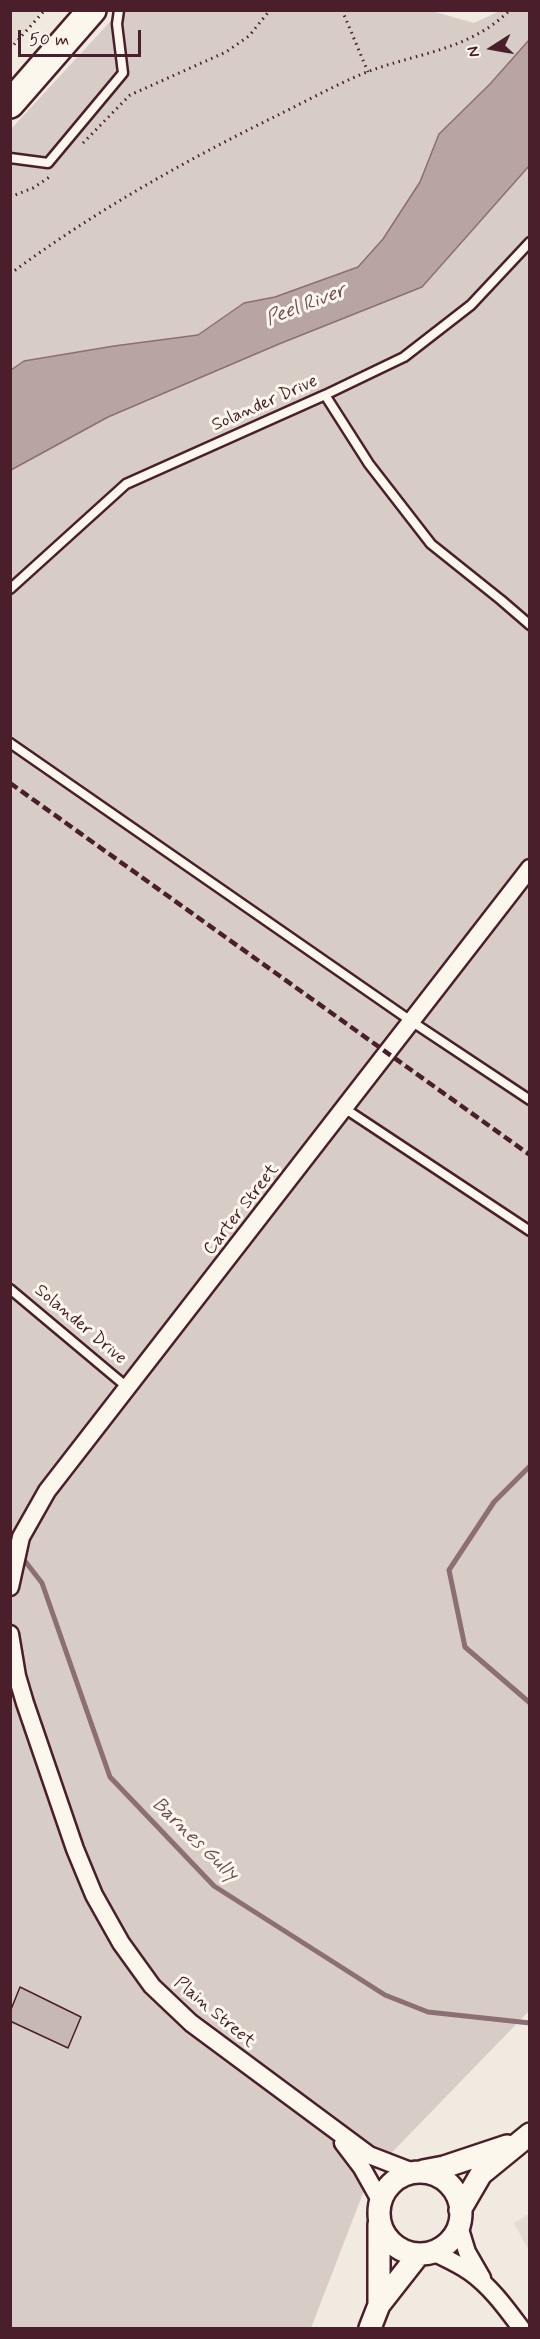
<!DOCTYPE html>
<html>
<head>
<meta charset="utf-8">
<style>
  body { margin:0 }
  #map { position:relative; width:540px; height:2339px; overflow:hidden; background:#f0eae0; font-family:Mynerve,sans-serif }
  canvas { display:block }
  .frame { position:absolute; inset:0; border:12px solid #4a1f2b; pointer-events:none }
  .north { position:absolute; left:462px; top:18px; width:60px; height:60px; -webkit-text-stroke:4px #fbf7ec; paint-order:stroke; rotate:259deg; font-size:16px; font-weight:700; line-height:24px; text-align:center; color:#4a1f2b }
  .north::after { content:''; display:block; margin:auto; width:21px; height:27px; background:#4a1f2b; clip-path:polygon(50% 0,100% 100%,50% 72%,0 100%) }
  .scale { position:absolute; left:18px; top:30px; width:123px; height:27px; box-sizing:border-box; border:3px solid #4a1f2b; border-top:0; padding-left:8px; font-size:18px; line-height:21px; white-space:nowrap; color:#4a1f2b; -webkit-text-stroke:4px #fbf7ec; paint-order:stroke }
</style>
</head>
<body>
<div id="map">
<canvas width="540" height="2339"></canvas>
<div class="frame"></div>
<div class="north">N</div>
<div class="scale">50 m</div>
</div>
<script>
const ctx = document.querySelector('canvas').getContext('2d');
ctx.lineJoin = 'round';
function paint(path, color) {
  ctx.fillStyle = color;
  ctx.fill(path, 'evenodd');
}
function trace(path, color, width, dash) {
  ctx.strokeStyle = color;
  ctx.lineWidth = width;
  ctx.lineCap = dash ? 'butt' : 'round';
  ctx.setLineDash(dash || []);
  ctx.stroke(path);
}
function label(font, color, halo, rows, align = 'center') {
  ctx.font = font + ' Mynerve,sans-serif';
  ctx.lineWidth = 6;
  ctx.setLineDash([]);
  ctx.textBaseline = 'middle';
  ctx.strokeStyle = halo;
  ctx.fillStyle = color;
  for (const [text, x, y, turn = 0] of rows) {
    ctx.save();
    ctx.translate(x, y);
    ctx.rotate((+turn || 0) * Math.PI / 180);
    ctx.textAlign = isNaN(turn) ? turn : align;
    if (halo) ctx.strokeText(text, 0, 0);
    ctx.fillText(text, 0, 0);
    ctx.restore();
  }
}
paint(new Path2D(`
  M11 10 43 11 11 48 10 11Z
  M529 2214V2251L514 2223Z`), '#e4dbd2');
paint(new Path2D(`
  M428 10 474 23 500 11H529V40L490 84 439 134 420 182 383 239 358 267 275 297 244 303 198 335 114 346 24 361 11 370 10 130 120 11Z
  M529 166V2011L370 2175 311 2328H11V470L108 417 279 344 421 287Z`), '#d8ccc6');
const water = new Path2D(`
  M529 40V166L422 287 279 344 108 417 11 470V370L24 361 114 346 198 335 244 303 275 297 358 267 383 239 420 182 439 134 490 84Z`);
paint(water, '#b8a4a2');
trace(water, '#8c6f72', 1.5);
trace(new Path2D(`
  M530 1466 494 1502 449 1570 465 1647 530 1703
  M21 1556 42 1583 110 1777 214 1886 385 1995 428 2012 530 2023`), '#8c6f72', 5);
const building = new Path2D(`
  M20 1987 81 2017 68 2048 10 2021V2012Z`);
paint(building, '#c8b8b3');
trace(building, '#4a1f2b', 1.5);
const service = new Path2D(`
  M10 158 48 163 123 73 117 24 119 10
  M325 395 369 464 431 544 501 600 530 625
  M10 589 126 484 325 395 404 357 471 305 530 242
  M10 743 411 1021 530 1100
  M344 1108 530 1231
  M10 1289 127 1387`);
const minor = new Path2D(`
  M10 1587 21 1537 47 1491 530 868
  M10 1634 17 1676 25 1703 75 1849 94 1895 121 1943 152 1986 191 2023 369 2155 413 2172
  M343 2143 362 2168 380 2200
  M459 2226 467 2252 482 2278
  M433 2252C445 2258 459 2264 470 2272 491 2287 506 2308 521 2328`);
const tertiary = new Path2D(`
  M423 2171 444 2167 507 2146
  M379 2213a41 41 0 1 1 82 0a41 41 0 1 1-82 0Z
  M460 2210 481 2174 530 2134
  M379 2305V2224
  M370 2328 379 2305 419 2254`);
const primary = new Path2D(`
  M10 104 92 10`);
trace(service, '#4a1f2b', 13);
trace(minor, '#4a1f2b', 21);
trace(tertiary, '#4a1f2b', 26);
trace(primary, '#4a1f2b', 32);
trace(new Path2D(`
  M342 10 368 72
  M10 49 45 10
  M83 143 130 95 226 52 249 36 270 10
  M10 197 33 188 51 176
  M10 274C92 213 181 163 272 118 301 104 331 87 362 74 413 53 468 52 510 10`), '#4a1f2b', 3, [1.5, 4.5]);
trace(service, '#fbf7ec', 8);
trace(minor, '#fbf7ec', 16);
trace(tertiary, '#fbf7ec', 21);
trace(primary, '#fbf7ec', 27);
trace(new Path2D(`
  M10 783 530 1155`), '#4a1f2b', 4.5, [9, 4.5]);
label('18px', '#4a1f2b', '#fbf7ec', [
  ["Solander Drive",265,404,-24],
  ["Carter Street",242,1210,-52],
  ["Solander Drive",80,1325,40],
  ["Plain Street",214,2013,40]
]);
label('italic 20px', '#704e55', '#fbf7ec', [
  ["Peel River",306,306,-21],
  ["Barnes Gully",194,1840,44]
]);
</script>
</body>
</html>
